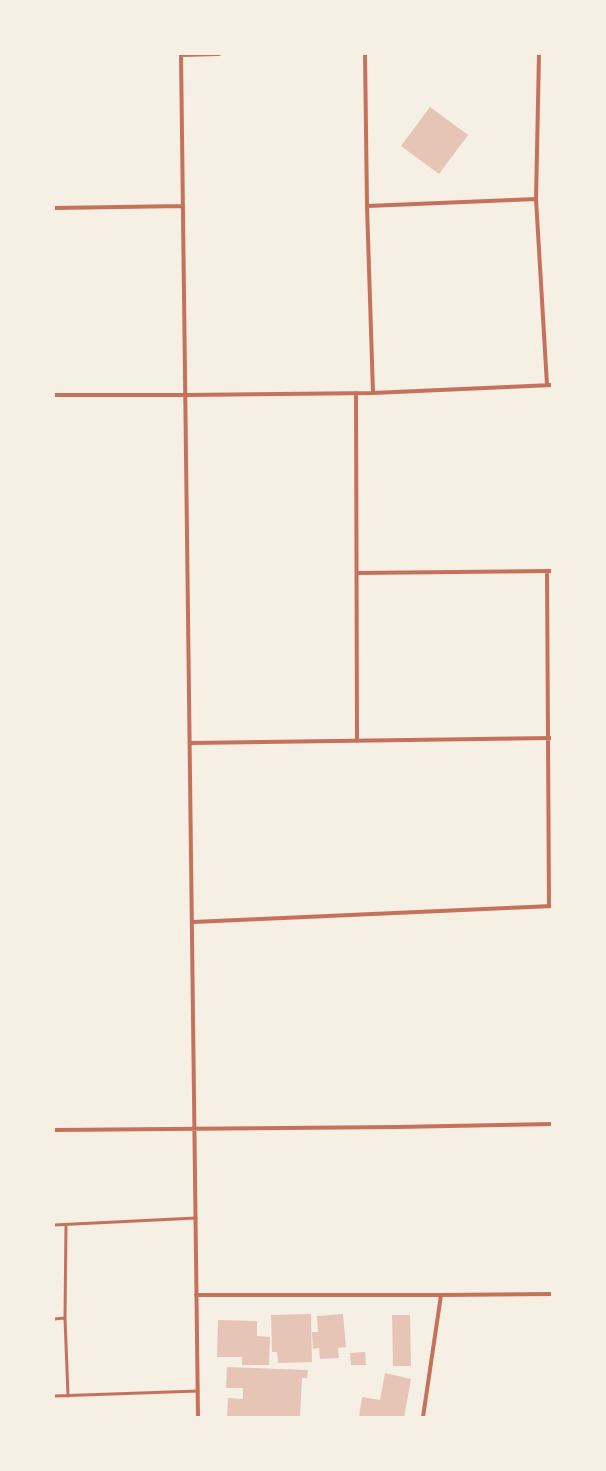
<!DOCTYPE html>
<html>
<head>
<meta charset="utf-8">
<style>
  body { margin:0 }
  #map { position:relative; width:606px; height:1471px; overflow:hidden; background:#f6efe4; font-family:"Work Sans",sans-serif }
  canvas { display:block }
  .frame { position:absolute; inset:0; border:55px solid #f6efe4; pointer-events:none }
</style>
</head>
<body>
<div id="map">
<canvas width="606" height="1471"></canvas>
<div class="frame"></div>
</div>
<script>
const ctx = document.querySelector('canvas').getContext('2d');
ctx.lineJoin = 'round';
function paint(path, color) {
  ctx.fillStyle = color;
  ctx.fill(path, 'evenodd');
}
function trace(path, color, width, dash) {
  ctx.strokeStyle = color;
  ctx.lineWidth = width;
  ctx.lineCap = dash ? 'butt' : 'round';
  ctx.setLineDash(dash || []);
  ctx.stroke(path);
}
paint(new Path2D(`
  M430 107 468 135 439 174 401 146Z
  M311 1314 312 1362 278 1363 277 1352H272L271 1315Z
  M343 1314 346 1347 338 1348 339 1358 320 1359 319 1348 313 1349 312 1332H318L317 1316Z
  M392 1315H410L411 1366H393Z
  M218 1320 257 1321V1336L270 1337 269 1365H242V1357H217Z
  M365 1352 366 1365H351L350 1353Z
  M227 1367 308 1370 307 1378H302L300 1417H227L228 1398 243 1399V1388H226Z
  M385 1373 411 1379 404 1417H359L362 1397 380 1400Z`), '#e6c5b7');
trace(new Path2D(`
  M54 1225 196 1218
  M66 1225 65 1318 68 1396
  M54 1319 65 1318
  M54 1396 198 1391`), '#c5725c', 3);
trace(new Path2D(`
  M181 54 198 1417
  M365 54 367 206 373 393
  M539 54 536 199 547 385
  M181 55 219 54
  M367 206 536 199
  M54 208 183 206
  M356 393 357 741
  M54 395H185L373 393 552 385
  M547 571 549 906
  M357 573 552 571
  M190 743 552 738
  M193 922 552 906
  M54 1130 397 1127 552 1124
  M196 1295H441L552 1294
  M423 1417 441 1295`), '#c5725c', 4);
</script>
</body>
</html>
